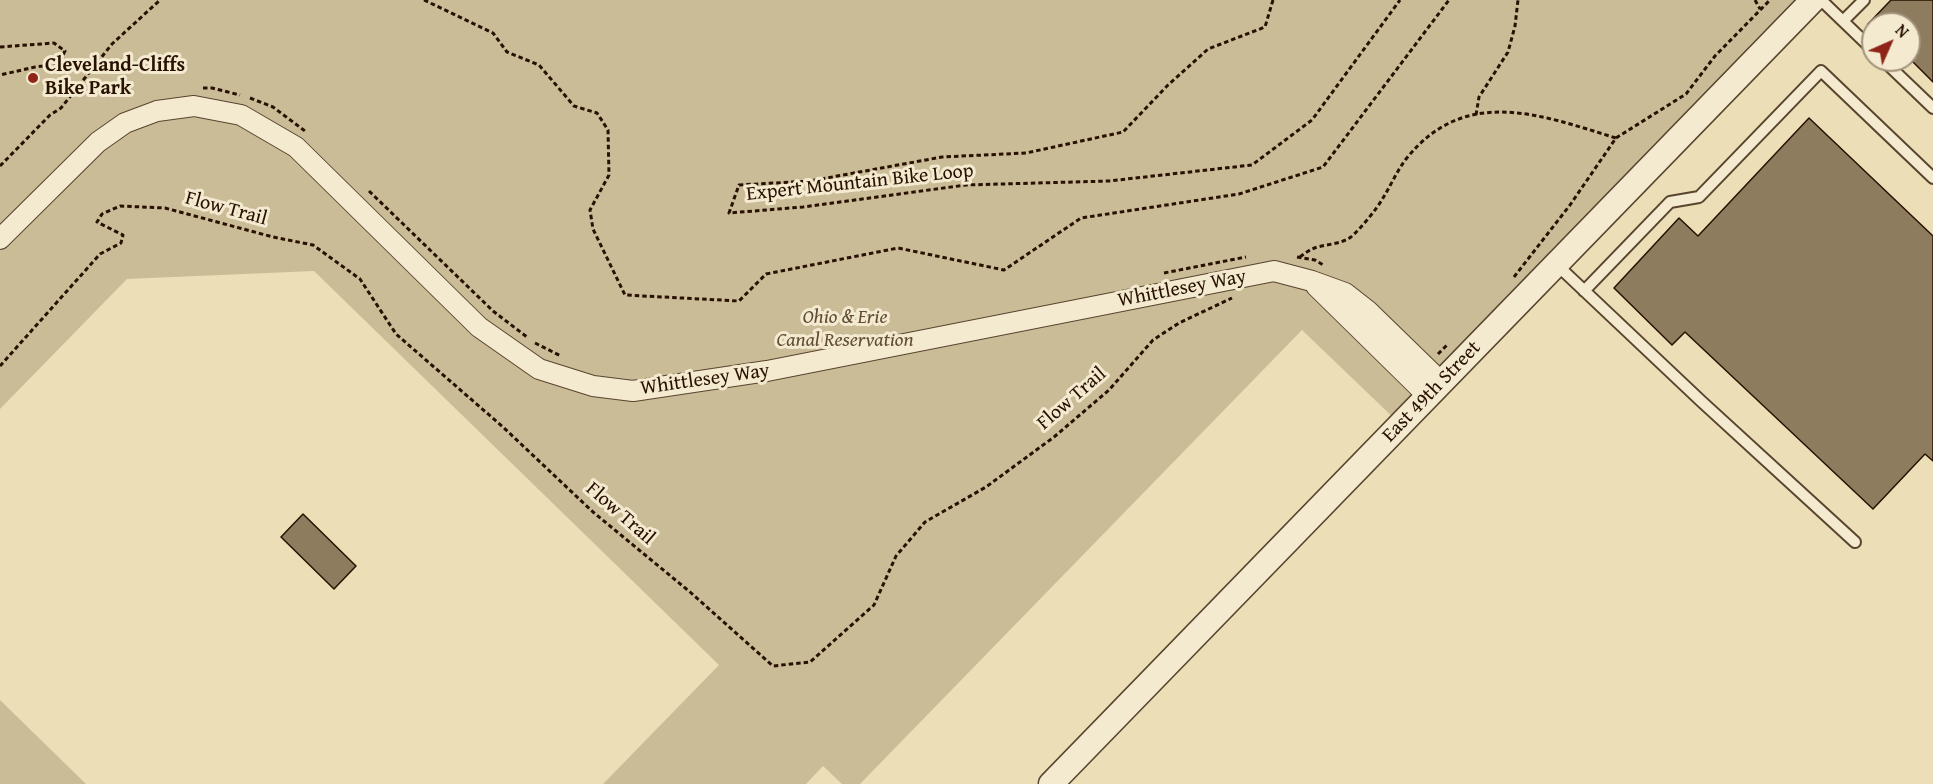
<!DOCTYPE html>
<html>
<head>
<meta charset="utf-8">
<style>
  body { margin:0 }
  #map { position:relative; width:1933px; height:784px; overflow:hidden; background:#ecdfb7; font-family:"Gentium Book Plus",serif }
  canvas { display:block }
  .north { position:absolute; left:1861px; top:12px; width:60px; height:60px; box-sizing:border-box; background:#f3ead0; border:2px solid #a2937d; border-radius:50%; rotate:45deg; font-size:16px; font-weight:700; line-height:24px; text-align:center; color:#281100 }
  .north::after { content:''; display:block; margin:auto; width:21px; height:27px; background:#8f2418; clip-path:polygon(50% 0,100% 100%,50% 72%,0 100%) }
</style>
</head>
<body>
<div id="map">
<canvas width="1933" height="784"></canvas>
<div class="north">N</div>
</div>
<script>
const ctx = document.querySelector('canvas').getContext('2d');
ctx.lineJoin = 'round';
function paint(path, color) {
  ctx.fillStyle = color;
  ctx.fill(path, 'evenodd');
}
function trace(path, color, width, dash) {
  ctx.strokeStyle = color;
  ctx.lineWidth = width;
  ctx.lineCap = dash ? 'butt' : 'round';
  ctx.setLineDash(dash || []);
  ctx.stroke(path);
}
function label(font, color, halo, rows, align = 'center') {
  ctx.font = font + ' "Gentium Book Plus",serif';
  ctx.lineWidth = 6;
  ctx.setLineDash([]);
  ctx.textBaseline = 'middle';
  ctx.strokeStyle = halo;
  ctx.fillStyle = color;
  for (const [text, x, y, turn = 0] of rows) {
    ctx.save();
    ctx.translate(x, y);
    ctx.rotate((+turn || 0) * Math.PI / 180);
    ctx.textAlign = isNaN(turn) ? turn : align;
    if (halo) ctx.strokeText(text, 0, 0);
    ctx.fillText(text, 0, 0);
    ctx.restore();
  }
}
paint(new Path2D(`
  M0 0H1811L1400 424 1302 330 860 784H842L823 766 806 784H603L719 665 314 271 127 279 0 409Z
  M0 700 86 784H0Z`), '#cbbc98');
const building = new Path2D(`
  M1891 0H1933V82L1909 58V24H1868Z
  M1809 118 1933 236V461L1925 454 1873 509 1685 332 1672 345 1614 288 1679 218 1698 236Z
  M303 514 356 566 334 589 281 537Z`);
paint(building, '#8e7c5f');
trace(building, '#281100', 1.5);
const service = new Path2D(`
  M1821 0 1873 50
  M1843 21 1864 0
  M1883 60 1933 108
  M1556 264 1701 401 1855 542
  M1584 291 1670 202 1699 197 1821 71 1933 178`);
const minor = new Path2D(`
  M0 239 98 142 125 123 157 111 194 106 241 115 296 147 479 327 539 369 593 386 633 391 767 371 1274 271 1312 281 1345 293 1368 311 1441 382
  M1316 286 1428 396`);
const tertiary = new Path2D(`
  M1051 784 1813 0`);
trace(service, '#59442e', 14);
trace(minor, '#59442e', 22);
trace(tertiary, '#59442e', 27);
trace(new Path2D(`
  M424 0 493 33 507 52 539 65 574 106 597 113 608 130 609 175 590 210 593 229 625 295 739 301 766 274 898 248 1004 270 1081 218 1239 194 1323 167 1449 0
  M1273 0 1265 27 1208 49 1168 85 1123 132 1026 153 942 157 810 181 739 185 729 213 803 207 966 185 1109 181 1252 165 1312 120 1400 0
  M1755 0 1760 9
  M0 47 54 43 65 51 58 64 35 67 0 75
  M203 88H212L240 95
  M250 98 273 107 305 131
  M1476 115 1479 97 1508 52 1515 26 1518 0
  M0 166 50 115 61 108 112 44 160 0
  M369 191 493 311 527 337
  M1297 257 1315 260 1325 266
  M1300 257C1304 254 1308 251 1312 249 1323 244 1340 245 1351 237 1361 228 1377 209 1383 198 1391 185 1397 171 1406 159 1465 85 1541 115 1616 138
  M1164 273 1246 257
  M1514 277 1570 205 1616 138 1686 94 1715 56 1770 0
  M535 343 561 356
  M1438 354 1448 344
  M0 366 100 254 121 243 123 235 97 222 102 214 120 206 165 208 273 237 313 245 360 279 396 334 503 427 593 512 690 592 773 666 810 662 874 605 896 556 925 522 986 487 1054 437 1109 390 1153 340 1179 323 1232 298`), '#281100', 3, [4.5, 3]);
trace(service, '#f3ead0', 10);
trace(minor, '#f3ead0', 20);
trace(tertiary, '#f3ead0', 24);
for (const [x, y, r, color] of [
  [33,78,6,"#8f2418"]
]) {
  const dot = new Path2D();
  dot.arc(x, y, r, 0, 2 * Math.PI);
  ctx.fillStyle = color;
  ctx.fill(dot);
  trace(dot, '#f3ead0', 2);
}
label('bold 20px', '#281100', '#f3ead0', [
  ["Cleveland-Cliffs",45,66],
  ["Bike Park",45,89]
], 'left');
label('20px', '#281100', '#f3ead0', [
  ["Expert Mountain Bike Loop",860,183,-6],
  ["Flow Trail",226,209,15],
  ["Whittlesey Way",1182,289,-11],
  ["Whittlesey Way",705,380,-8],
  ["East 49th Street",1432,392,-46],
  ["Flow Trail",1072,399,-41],
  ["Flow Trail",620,514,41]
]);
label('italic 20px', '#614d35', '#f3ead0', [
  ["Ohio & Erie",845,318],
  ["Canal Reservation",845,341]
]);
</script>
</body>
</html>
